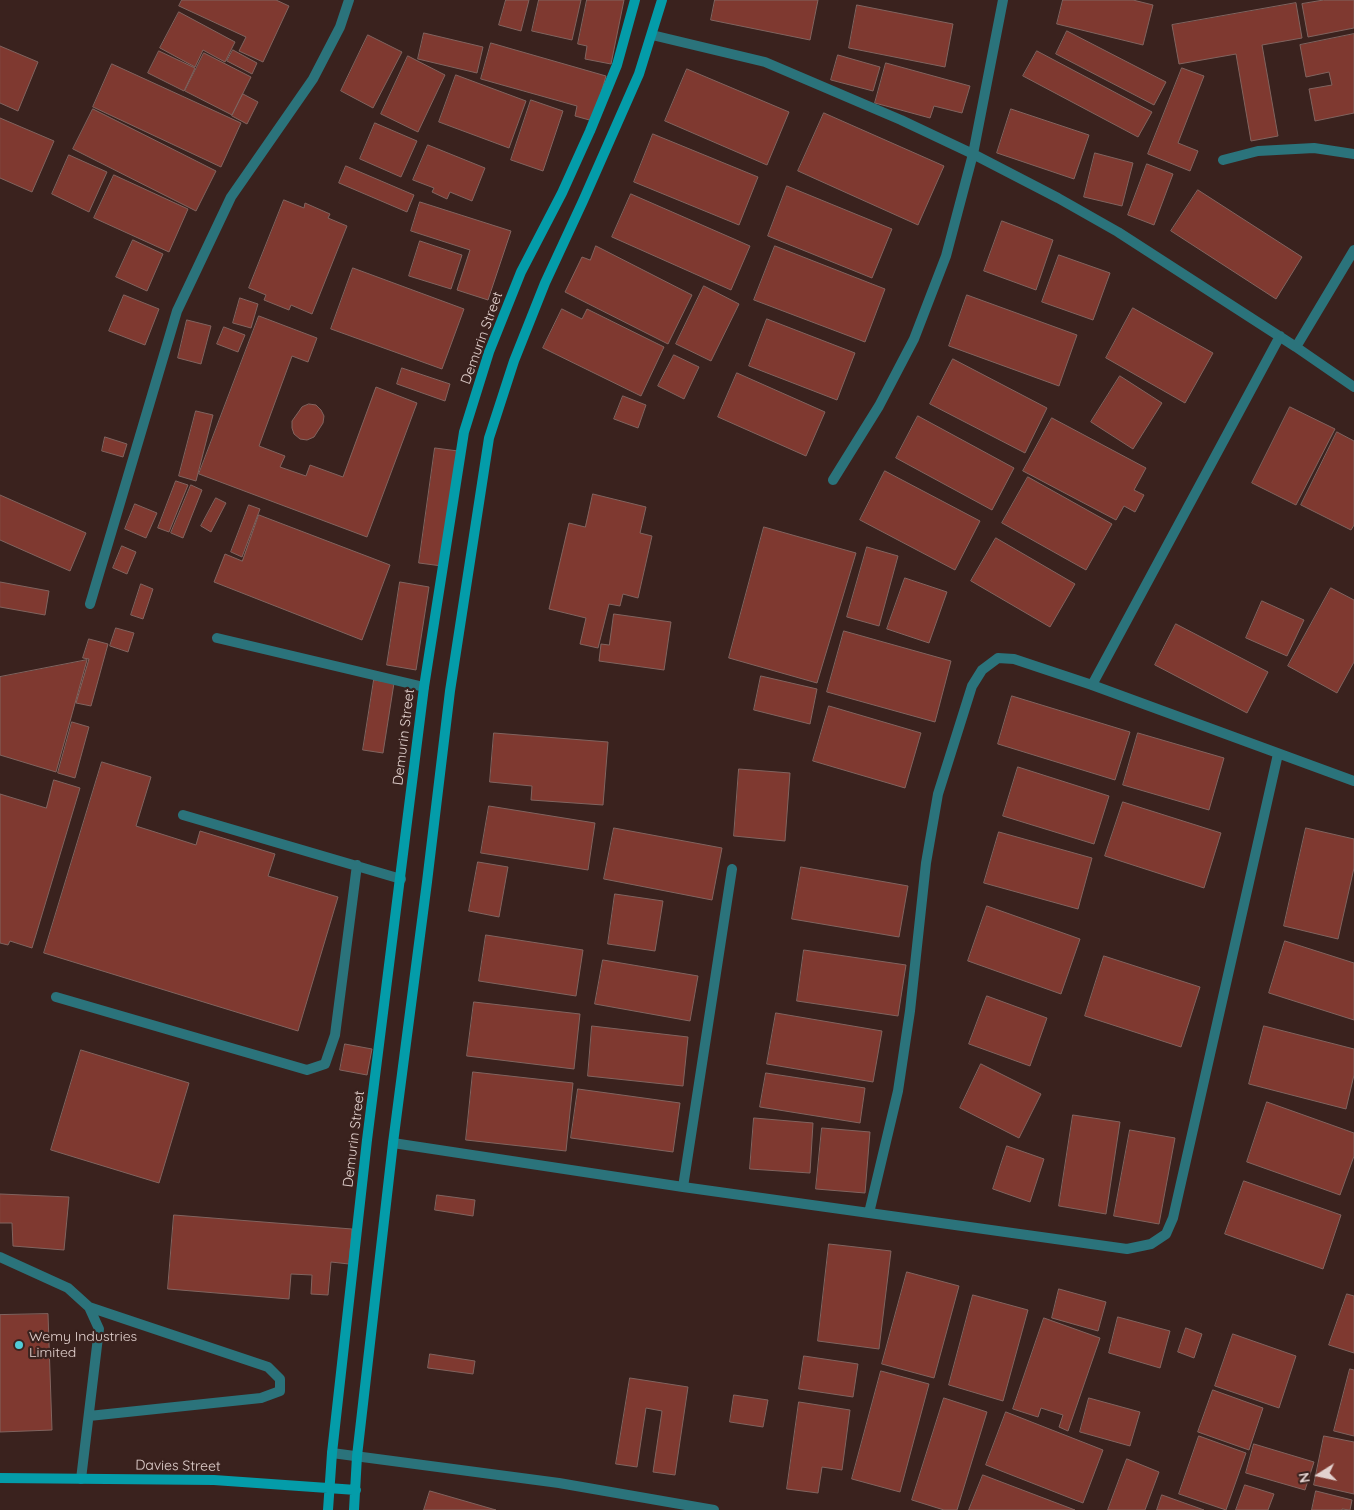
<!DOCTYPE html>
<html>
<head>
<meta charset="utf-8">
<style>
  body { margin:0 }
  #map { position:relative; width:1354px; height:1510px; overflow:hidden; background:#3a221e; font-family:Quicksand,sans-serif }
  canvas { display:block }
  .north { position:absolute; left:1294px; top:1450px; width:50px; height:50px; -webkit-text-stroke:4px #3a221e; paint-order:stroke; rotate:260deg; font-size:14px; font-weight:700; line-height:20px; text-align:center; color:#e2d1ce }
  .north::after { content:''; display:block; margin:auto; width:18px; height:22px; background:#e2d1ce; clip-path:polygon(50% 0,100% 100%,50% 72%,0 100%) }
</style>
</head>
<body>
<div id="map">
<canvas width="1354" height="1510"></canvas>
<div class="north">N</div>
</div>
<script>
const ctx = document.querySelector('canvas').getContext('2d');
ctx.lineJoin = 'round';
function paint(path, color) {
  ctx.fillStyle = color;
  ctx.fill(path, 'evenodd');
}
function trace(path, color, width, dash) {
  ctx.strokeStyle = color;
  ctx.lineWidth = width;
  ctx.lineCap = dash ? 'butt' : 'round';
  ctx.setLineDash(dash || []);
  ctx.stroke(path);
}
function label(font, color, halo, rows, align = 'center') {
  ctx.font = font + ' Quicksand,sans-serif';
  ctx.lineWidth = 4.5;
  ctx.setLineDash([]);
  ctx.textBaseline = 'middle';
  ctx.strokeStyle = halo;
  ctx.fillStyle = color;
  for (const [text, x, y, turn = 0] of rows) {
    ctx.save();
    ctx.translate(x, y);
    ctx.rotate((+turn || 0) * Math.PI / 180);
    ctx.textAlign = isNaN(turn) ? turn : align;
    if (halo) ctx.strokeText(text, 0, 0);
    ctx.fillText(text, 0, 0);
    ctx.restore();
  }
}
const building = new Path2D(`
  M182 0H276L289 6 263 62 239 51 246 37 179 6Z
  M506 0H529L521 31 499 25Z
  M539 0H581L572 40 532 31Z
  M587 0H624L611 64 585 59 587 46 578 44Z
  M715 0H818L810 40 711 20Z
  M1063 0H1133L1153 5 1143 45 1057 24Z
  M1324 0H1354V28L1308 37 1302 4Z
  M1296 3 1302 38 1262 45 1278 136 1251 141 1236 54 1179 64 1172 25Z
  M857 5 953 24 945 67 849 48Z
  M179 12 235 42 225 62 203 50 195 67 160 48Z
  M1067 31 1166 82 1154 105 1056 54Z
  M424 33 483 47 477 73 418 59Z
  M1354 34V113L1315 121 1309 89 1332 85 1329 72 1306 77 1300 45Z
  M368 35 402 52 373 108 341 91Z
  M491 43 606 76 593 121 575 116 577 106 481 79Z
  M0 46 38 62 18 111 0 103Z
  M233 50 257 63 252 74 227 61Z
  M159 51 195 68 184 91 148 73Z
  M1037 51 1152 112 1138 137 1023 76Z
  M204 53 251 77 232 115 185 91Z
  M838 55 880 67 873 91 831 80Z
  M408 56 445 75 418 132 381 114Z
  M886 63 970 86 962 113 934 106 930 118 875 103Z
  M112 64 241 123 221 167 93 107Z
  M1182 68 1204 76 1178 143 1198 151 1190 171 1148 154Z
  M687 69 789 112 767 165 665 121Z
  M456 75 526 101 509 148 439 122Z
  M243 94 258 102 247 124 232 116Z
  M531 100 563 111 543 171 511 160Z
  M93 109 216 171 196 211 73 149Z
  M1011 109 1089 135 1074 179 997 153Z
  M824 113 944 166 918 225 798 171Z
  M0 118 54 141 32 192 0 178Z
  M375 123 417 141 401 177 360 159Z
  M653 134 758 177 739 225 634 182Z
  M428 145 485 168 472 201 450 192 447 199 432 192 434 188 413 180Z
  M1095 153 1133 163 1122 206 1084 197Z
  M69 155 107 172 89 212 52 194Z
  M1147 164 1173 174 1154 225 1128 215Z
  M346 166 414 195 407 212 339 183Z
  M114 175 188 209 169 252 94 218Z
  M787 186 892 229 872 278 768 236Z
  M1198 190 1302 257 1276 299 1171 231Z
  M631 194 750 246 731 290 612 237Z
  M284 200 304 208 305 203 330 214 328 218 347 226 312 314 291 305 289 310 264 300 266 295 249 288Z
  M420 202 511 231 488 300 457 290 470 250 411 231Z
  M1002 221 1053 240 1036 290 984 271Z
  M133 240 163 254 147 291 116 277Z
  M420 241 462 255 451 289 409 276Z
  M596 246 692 295 668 344 565 292 582 257 590 260Z
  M775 246 885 289 865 342 754 300Z
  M1059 255 1110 273 1093 320 1042 302Z
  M353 268 464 309 442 369 331 329Z
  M704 286 739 304 711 361 676 344Z
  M124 295 159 309 145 345 109 331Z
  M967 295 1077 335 1059 386 949 346Z
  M240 298 258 304 251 328 233 323Z
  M1133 308 1213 353 1185 403 1106 358Z
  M562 309 582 319 587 309 664 347 641 396 543 348Z
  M259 316 317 338 308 362 292 356 259 446 285 456 280 467 306 476 310 465 343 477 376 387 417 403 367 537 199 474Z
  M767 319 855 353 837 400 749 366Z
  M187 320 211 326 201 364 178 358Z
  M224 327 245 335 238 352 217 344Z
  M674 355 699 367 684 399 658 386Z
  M953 359 1047 408 1025 453 930 404Z
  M402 368 450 384 445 401 397 384Z
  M737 373 825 412 806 456 718 417Z
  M1120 376 1162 403 1133 449 1091 422Z
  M623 396 646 405 638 428 614 419Z
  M309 404 316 405 321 410 324 416 323 423 314 437 307 440 300 439 294 434 292 428V421L302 407Z
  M1290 407 1335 429 1296 505 1252 483Z
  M196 411 213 415 196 481 179 476Z
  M918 416 1014 468 992 510 896 458Z
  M1052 418 1146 468 1134 490 1144 495 1135 512 1124 506 1116 520 1023 471Z
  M1337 432 1354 441V525L1351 530 1301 505Z
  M105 437 127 444 123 457 102 451Z
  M435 448 458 451 442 566 419 563Z
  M885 471 980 521 955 570 860 520Z
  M1028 477 1112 524 1086 570 1002 523Z
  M176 481 188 485 169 532 158 528Z
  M191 485 202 490 183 538 171 533Z
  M593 494 646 507 640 533 652 536 638 598 623 594 620 606 609 604 598 648 580 644 586 618 549 609 569 523 585 527Z
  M0 495 86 533 70 571 0 540Z
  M216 498 226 503 211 532 201 526Z
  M135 504 157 513 146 538 125 529Z
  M249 505 260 509 242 557 231 552Z
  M259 515 390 565 362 640 214 582 225 554 242 561Z
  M764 527 856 553 817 683 729 658Z
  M996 538 1075 584 1050 627 971 581Z
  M122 546 136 552 127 574 113 568Z
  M867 547 898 556 879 626 847 617Z
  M905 578 947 592 929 643 887 629Z
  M0 582 49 591 45 615 0 607Z
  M400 582 429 587 416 670 387 665Z
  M141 584 153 589 143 619 131 615Z
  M1331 588 1354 600V662L1337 693 1288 666Z
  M1262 601 1304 620 1287 656 1246 638Z
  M614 614 671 622 664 670 599 661 601 644 609 645Z
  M1176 624 1268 672 1247 713 1155 665Z
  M116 628 134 633 128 652 110 646Z
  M844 631 951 661 935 722 827 692Z
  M89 639 108 644 91 706 76 703 89 659 83 658Z
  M87 660 56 772 0 755V677Z
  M761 676 817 689 810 724 754 710Z
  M374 680 394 683 383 753 363 750Z
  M1012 696 1130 732 1115 780 998 744Z
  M829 706 921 733 905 788 813 761Z
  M72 722 89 727 75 778 58 773Z
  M494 733 608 742 603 805 531 800 532 786 490 782Z
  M1138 733 1224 758 1209 810 1123 785Z
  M102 762 151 777 136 826 196 845 200 831 275 854 268 876 338 897 298 1031 44 953Z
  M1018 767 1109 796 1094 844 1003 816Z
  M739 769 790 773 785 841 734 836Z
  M54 780 80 788 32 948 10 941 8 945 0 943V794L46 808Z
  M1123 802 1221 833 1204 888 1105 856Z
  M489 806 595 823 588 870 481 853Z
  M614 828 722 848 712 900 604 879Z
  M1306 828 1354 839V868L1338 939 1284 926Z
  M999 832 1092 858 1078 909 984 883Z
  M478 862 508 867 499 917 469 911Z
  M801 867 908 886 899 937 792 919Z
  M615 894 663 901 655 951 608 944Z
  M987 906 1080 939 1061 994 968 961Z
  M486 935 583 950 576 996 479 981Z
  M1285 941 1354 963V1020L1269 993Z
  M804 950 906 965 898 1016 797 1001Z
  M1104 956 1200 987 1181 1047 1085 1016Z
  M603 960 698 976 690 1021 595 1004Z
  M987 996 1047 1018 1030 1066 969 1044Z
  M474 1002 580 1014 574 1069 467 1056Z
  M776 1013 882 1031 873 1082 767 1064Z
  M592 1026 688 1037 683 1086 588 1076Z
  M1264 1026 1354 1049V1075L1346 1109 1249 1084Z
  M345 1044 372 1049 367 1075 340 1070Z
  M81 1050 189 1083 159 1183 51 1150Z
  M981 1064 1041 1094 1019 1138 960 1108Z
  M473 1072 573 1083 566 1151 466 1140Z
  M766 1073 865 1088 860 1123 760 1107Z
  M578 1089 680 1103 673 1152 571 1138Z
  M1267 1102 1354 1133V1156L1340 1195 1247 1162Z
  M1073 1115 1120 1122 1106 1214 1059 1206Z
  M754 1118 813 1123 810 1173 750 1169Z
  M822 1128 870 1132 865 1193 816 1189Z
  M1130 1130 1175 1138 1159 1224 1114 1216Z
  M1007 1146 1044 1159 1030 1202 993 1189Z
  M1244 1181 1341 1215 1323 1269 1225 1234Z
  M0 1194 69 1197 64 1250 13 1246 12 1223H0Z
  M437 1195 475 1200 473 1216 435 1210Z
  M174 1215 352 1229 349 1264 331 1262 328 1295 311 1294 312 1275 291 1274 289 1299 168 1289Z
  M829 1244 891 1251 879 1349 818 1341Z
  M907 1272 959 1286 934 1378 882 1364Z
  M1059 1289 1106 1302 1098 1331 1052 1318Z
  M1347 1294 1354 1296V1353L1329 1345Z
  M973 1295 1028 1310 1003 1401 949 1385Z
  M48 1314 52 1430 0 1432V1315Z
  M1118 1317 1170 1331 1160 1368 1109 1353Z
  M1044 1318 1100 1338 1068 1431 1059 1427 1063 1415 1041 1408 1038 1417 1013 1409Z
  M1186 1328 1202 1334 1194 1358 1178 1352Z
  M1233 1334 1296 1356 1279 1408 1215 1386Z
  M430 1354 475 1361 473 1374 428 1368Z
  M804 1356 858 1364 853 1397 799 1389Z
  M1350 1369 1354 1370V1436L1334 1431Z
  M881 1371 929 1384 900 1492 852 1479Z
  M630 1378 688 1387 675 1475 653 1472 662 1411 646 1408 637 1467 616 1464Z
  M1213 1390 1263 1408 1249 1450 1198 1432Z
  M734 1395 768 1400 763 1427 730 1422Z
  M944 1398 987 1412 957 1510H944L912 1500Z
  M1089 1398 1140 1412 1130 1446 1080 1432Z
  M799 1402 850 1410 842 1470 822 1467 818 1493 787 1489Z
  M1006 1412 1103 1450 1083 1503 986 1465Z
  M1199 1436 1246 1453 1226 1510 1179 1494Z
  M1324 1436 1354 1442V1494L1314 1485Z
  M1254 1444 1314 1462 1305 1490 1246 1473Z
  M1127 1459 1159 1472 1145 1510H1108Z
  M983 1475 1075 1510H969Z
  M1245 1485 1274 1494 1268 1510H1236Z
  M430 1491 496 1510H424Z
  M1316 1491 1352 1500 1350 1510 1342 1509V1510H1312Z
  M1162 1495 1204 1510H1157Z`);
paint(building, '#7f3930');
trace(building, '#81645f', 1);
trace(new Path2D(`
  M217 638 424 687
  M183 815 401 879
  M56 997 307 1070 325 1064 335 1035 357 865
  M0 1257 68 1288 89 1307 99 1329 81 1479
  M89 1307 268 1367 280 1379V1391L261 1398 89 1416`), '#2b737b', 10);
trace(new Path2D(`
  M652 35 765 62 901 120 973 154 1058 198 1118 232 1296 347 1354 387
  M1223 160 1258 151 1314 148 1354 154
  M1296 347 1354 250
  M833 480 879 406 914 339 946 256 973 154 1003 0
  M90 604 177 311 231 197 313 79 340 27 349 0
  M1092 685 1280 336
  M393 1143 683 1187 1127 1249 1151 1244 1166 1234 1173 1218 1278 754
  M683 1187 732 869
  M869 1213 898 1091 910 1011 926 863 938 794 972 686 982 670 998 658 1014 659 1092 685 1354 781
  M332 1453 559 1483 714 1510`), '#2b737b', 10);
trace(new Path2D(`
  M0 1478 214 1480 356 1490
  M328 1510 332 1453 367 1140 424 687 464 432 489 352 521 272 562 193 590 131 617 65 635 0
  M354 1510 357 1456 393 1143 427 882 450 691 489 438 514 361 545 283 583 201 639 74 662 0`), '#049ca9', 10);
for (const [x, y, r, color] of [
  [19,1345,5,"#52cbd8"]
]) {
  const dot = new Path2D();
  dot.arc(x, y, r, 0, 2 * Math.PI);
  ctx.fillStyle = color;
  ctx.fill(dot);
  trace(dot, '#3a221e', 2);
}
label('14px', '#e2d1ce', '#3a221e', [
  ["Demurin Street",482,338,-70],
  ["Demurin Street",404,737,-83],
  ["Demurin Street",354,1139,-83],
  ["Davies Street",178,1466,1]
]);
label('14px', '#e2d1ce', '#3a221e', [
  ["Wemy Industries",29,1337],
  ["Limited",29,1353]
], 'left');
</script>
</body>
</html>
